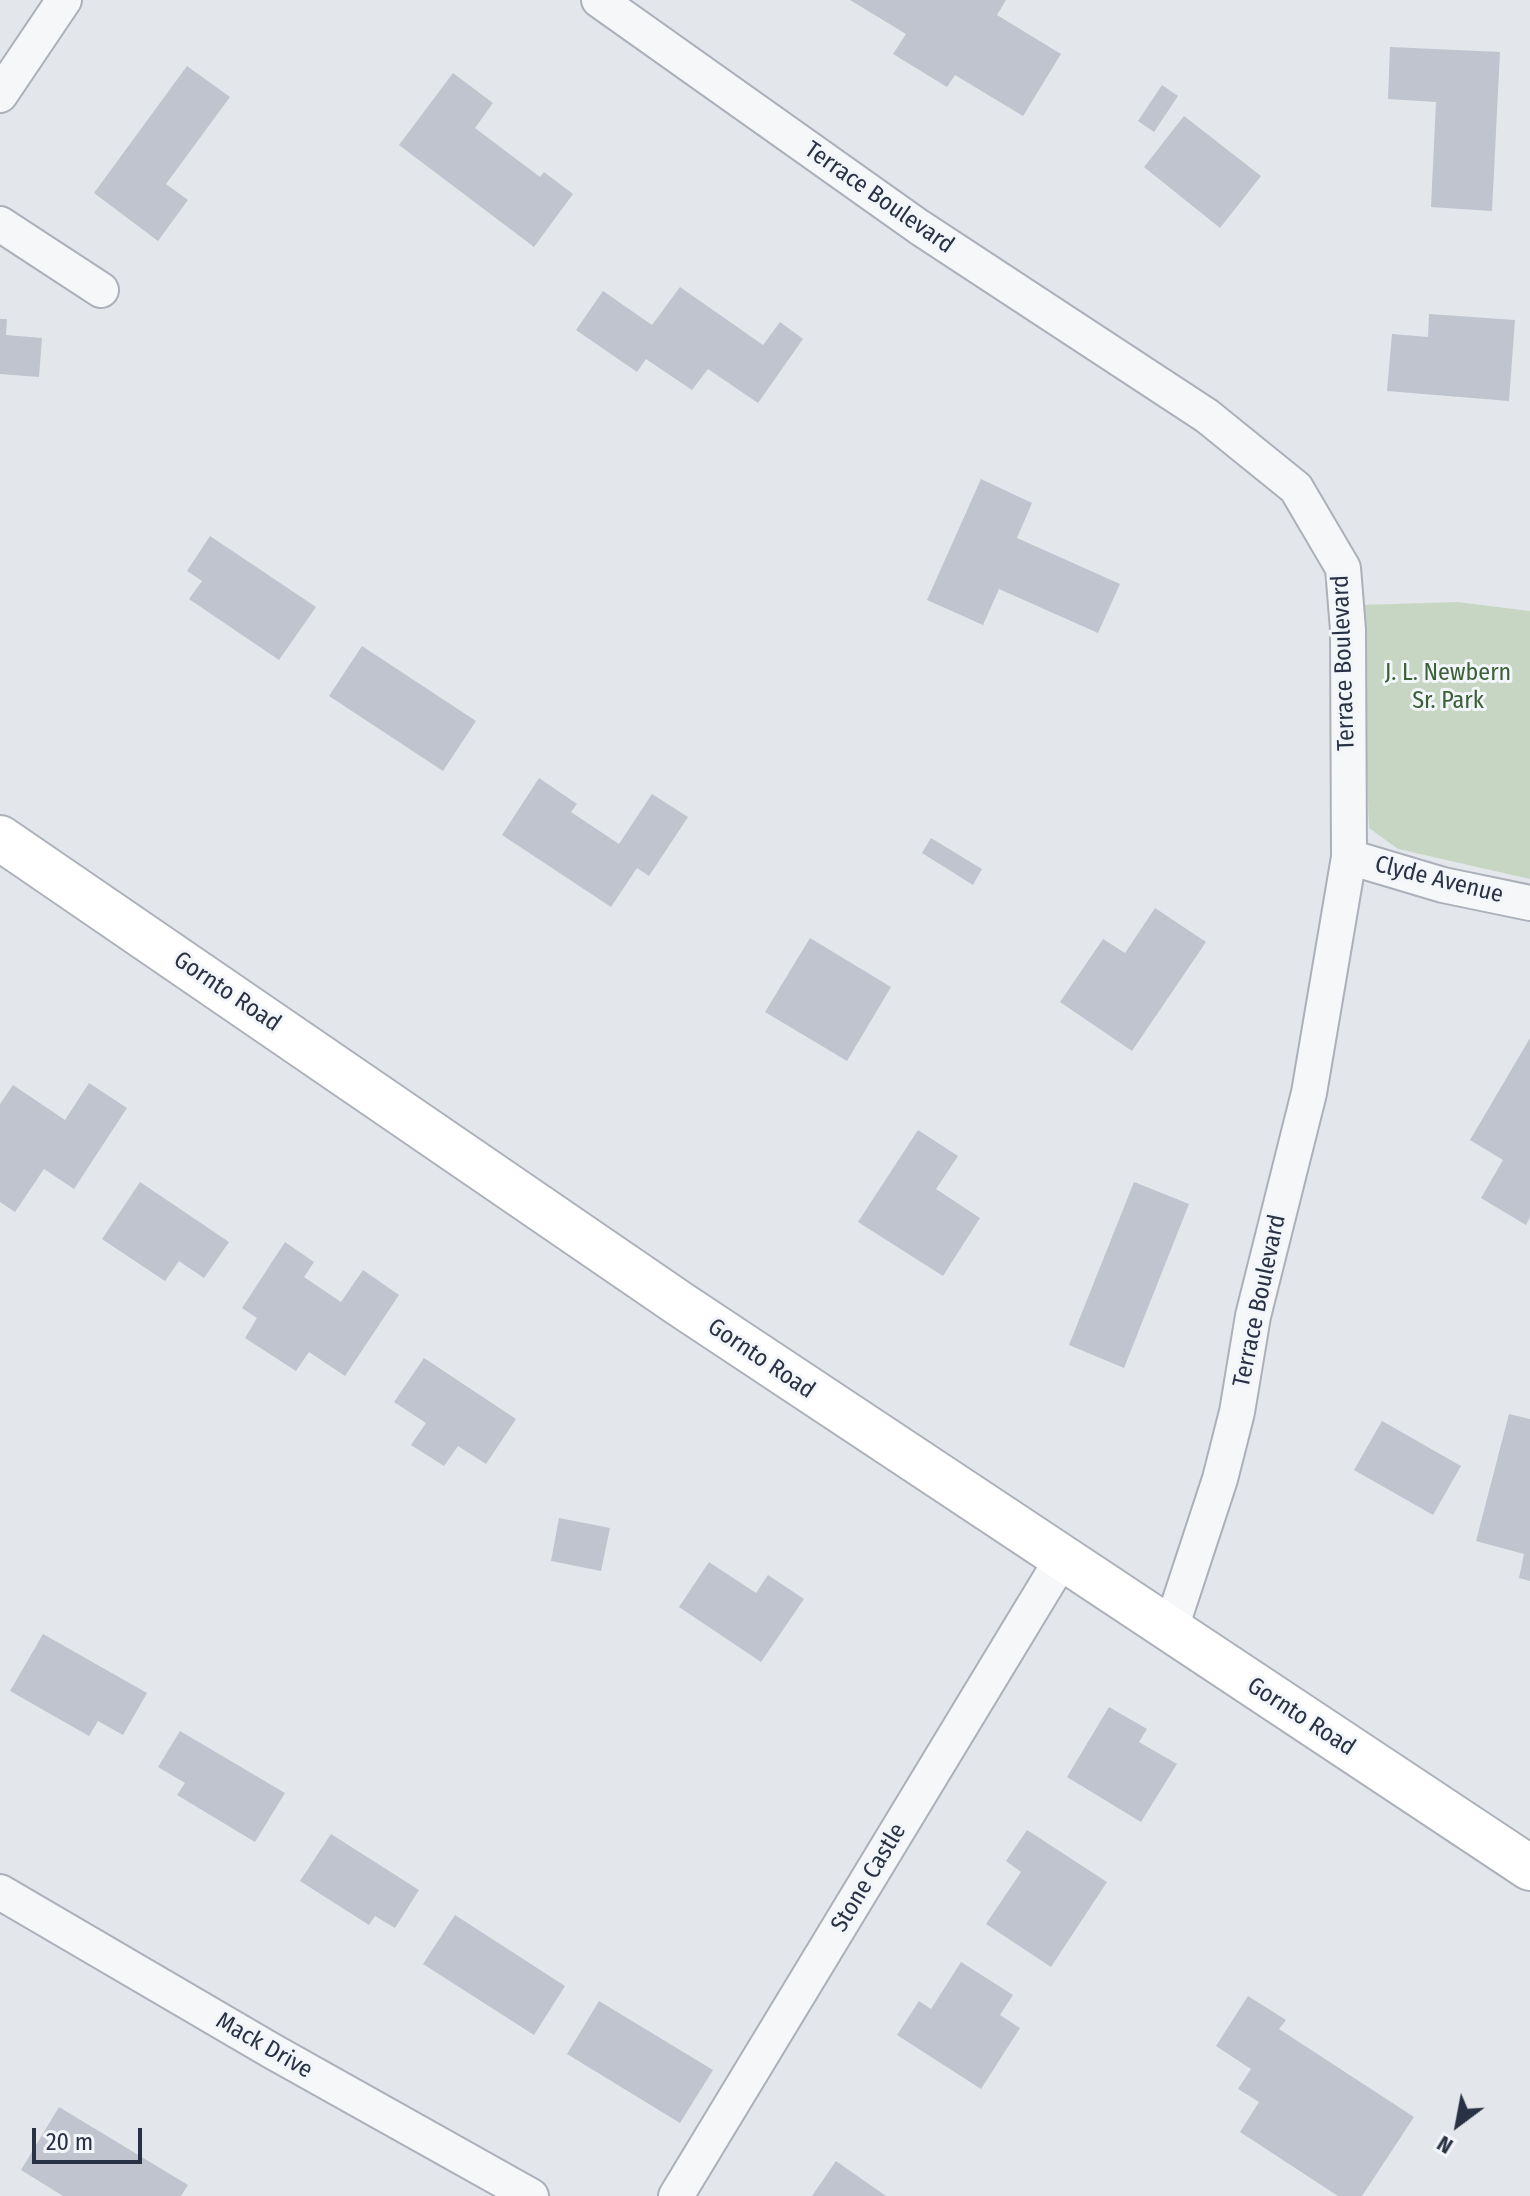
<!DOCTYPE html>
<html>
<head>
<meta charset="utf-8">
<style>
  body { margin:0 }
  #map { position:relative; width:1530px; height:2196px; overflow:hidden; background:#e3e6eb; font-family:"Fira Sans Condensed",sans-serif }
  canvas { display:block }
  .north { position:absolute; left:1418px; top:2084px; width:80px; height:80px; -webkit-text-stroke:6px #f2f5f9; paint-order:stroke; rotate:212deg; font-size:22px; font-weight:700; line-height:32px; text-align:center; color:#293245 }
  .north::after { content:''; display:block; margin:auto; width:28px; height:36px; background:#293245; clip-path:polygon(50% 0,100% 100%,50% 72%,0 100%) }
  .scale { position:absolute; left:32px; top:2128px; width:110px; height:36px; box-sizing:border-box; border:4px solid #293245; border-top:0; padding-left:10px; font-size:24px; line-height:28px; white-space:nowrap; color:#293245; -webkit-text-stroke:6px #f2f5f9; paint-order:stroke }
</style>
</head>
<body>
<div id="map">
<canvas width="1530" height="2196"></canvas>
<div class="north">N</div>
<div class="scale">20 m</div>
</div>
<script>
const ctx = document.querySelector('canvas').getContext('2d');
ctx.lineJoin = 'round';
function paint(path, color) {
  ctx.fillStyle = color;
  ctx.fill(path, 'evenodd');
}
function trace(path, color, width, dash) {
  ctx.strokeStyle = color;
  ctx.lineWidth = width;
  ctx.lineCap = dash ? 'butt' : 'round';
  ctx.setLineDash(dash || []);
  ctx.stroke(path);
}
function label(font, color, halo, rows, align = 'center') {
  ctx.font = font + ' "Fira Sans Condensed",sans-serif';
  ctx.lineWidth = 6;
  ctx.setLineDash([]);
  ctx.textBaseline = 'middle';
  ctx.strokeStyle = halo;
  ctx.fillStyle = color;
  for (const [text, x, y, turn = 0] of rows) {
    ctx.save();
    ctx.translate(x, y);
    ctx.rotate((+turn || 0) * Math.PI / 180);
    ctx.textAlign = isNaN(turn) ? turn : align;
    if (halo) ctx.strokeText(text, 0, 0);
    ctx.fillText(text, 0, 0);
    ctx.restore();
  }
}
paint(new Path2D(`
  M1458 602 1530 611V879L1398 849 1369 828 1361 605Z`), '#c7d6c3');
paint(new Path2D(`
  M850 0H1006L997 15 1061 54 1023 116 955 75 947 87 893 54 906 34Z
  M1390 47 1500 52 1492 211 1431 207 1436 102 1388 99Z
  M187 66 230 97 166 184 188 200 158 241 94 193Z
  M453 73 493 103 475 128 540 177 544 172 573 194 534 247 399 145Z
  M1162 85 1178 96 1154 132 1138 121Z
  M1184 116 1261 176 1220 228 1144 167Z
  M680 287 763 345 780 322 803 339 758 403 708 369 692 390 646 359 637 372 576 330 603 291 652 325Z
  M1429 314 1515 320 1509 401 1387 391 1392 334 1428 337Z
  M0 319H7L6 335 42 338 39 377 0 374Z
  M981 479 1032 503 1017 538 1120 584 1098 633 999 589 983 625 927 600Z
  M210 536 316 607 279 660 189 599 202 581 187 571Z
  M362 646 476 721 443 771 329 696Z
  M539 778 577 804 571 812 619 844 652 794 688 817 649 876 637 868 611 907 502 835Z
  M931 838 982 869 973 885 922 853Z
  M1155 908 1206 942 1132 1051 1060 1002 1103 939 1125 953Z
  M810 938 891 987 847 1061 765 1012Z
  M1530 1038V1217L1526 1225 1481 1198 1503 1160 1470 1140Z
  M89 1083 127 1108 74 1189 44 1169 15 1212 0 1202V1104L13 1085 65 1120Z
  M918 1130 958 1156 936 1189 980 1218 943 1276 858 1222Z
  M140 1182 229 1242 204 1278 179 1261 165 1281 102 1239Z
  M1134 1182 1189 1204 1124 1368 1069 1345Z
  M285 1242 314 1262 304 1277 341 1302 363 1270 399 1295 345 1376 309 1352 296 1371 245 1338 257 1318 242 1308Z
  M424 1358 516 1419 486 1464 458 1446 444 1466 411 1445 426 1423 394 1402Z
  M1509 1414 1530 1419V1581L1519 1578 1524 1554 1476 1541Z
  M1382 1421 1461 1466 1433 1515 1354 1470Z
  M559 1518 610 1528 601 1571 551 1561Z
  M709 1562 756 1593 768 1575 804 1599 761 1662 679 1607Z
  M43 1634 147 1693 123 1735 98 1721 89 1736 10 1691Z
  M1109 1707 1147 1729 1139 1742 1177 1764 1141 1822 1067 1777Z
  M180 1731 285 1793 255 1842 177 1795 185 1783 158 1767Z
  M1027 1830 1107 1882 1051 1967 986 1924 1021 1872 1006 1861Z
  M331 1834 419 1890 395 1928 375 1916 369 1925 300 1881Z
  M455 1915 565 1986 534 2035 423 1964Z
  M961 1962 1013 1995 1000 2015 1020 2028 981 2089 897 2035 919 2001 931 2009Z
  M1248 1996 1286 2020 1279 2029 1414 2117 1362 2196H1338L1240 2132 1259 2102 1238 2089 1251 2069 1216 2046Z
  M599 2001 713 2070 680 2123 567 2054Z
  M59 2107 188 2185 181 2196H63L21 2170Z
  M836 2161 886 2196H812Z`), '#bfc4cf');
const street = new Path2D(`
  M599 0 919 227 1207 416 1296 488 1343 568 1348 630 1349 857 1309 1093 1253 1316 1237 1412 1220 1479 1170 1631
  M0 95 64 0
  M0 224 101 290
  M1349 857 1443 885 1530 903
  M0 1892 272 2051 531 2196
  M676 2196 1062 1559`);
const secondary = new Path2D(`
  M0 838 680 1304 1530 1868`);
trace(street, '#abb0b9', 38);
trace(secondary, '#abb0b9', 48);
trace(street, '#f6f7f9', 34);
trace(secondary, '#fff', 44);
label('24px', '#293245', '#f2f5f9', [
  ["Terrace Boulevard",879,198,35],
  ["Terrace Boulevard",1344,663,-92],
  ["Clyde Avenue",1439,880,14],
  ["Gornto Road",227,992,34],
  ["Terrace Boulevard",1260,1301,-78],
  ["Gornto Road",761,1359,34],
  ["Gornto Road",1301,1717,33],
  ["Stone Castle",869,1878,-59],
  ["Mack Drive",264,2046,30]
]);
label('24px', '#3c6136', '#f2f5f9', [
  ["J. L. Newbern",1448,673],
  ["Sr. Park",1448,701]
]);
</script>
</body>
</html>
